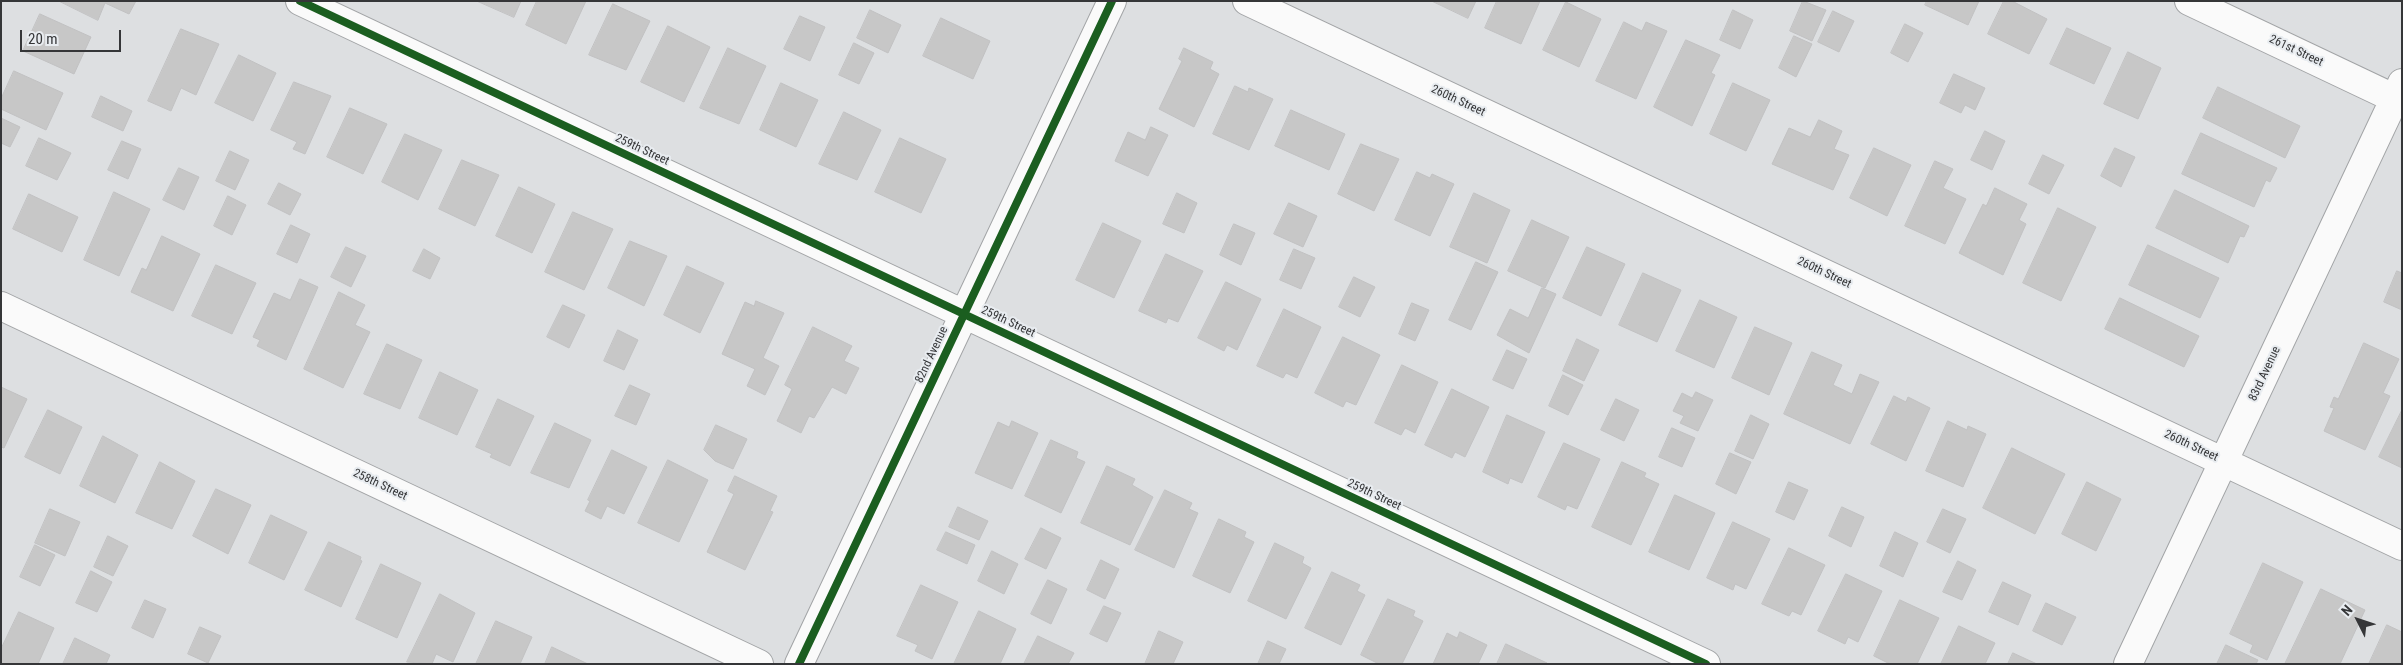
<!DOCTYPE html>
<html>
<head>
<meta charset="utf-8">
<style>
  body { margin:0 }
  #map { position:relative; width:2403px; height:665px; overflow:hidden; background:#dddfe1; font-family:"Roboto Condensed",sans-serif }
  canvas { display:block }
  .frame { position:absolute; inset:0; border:2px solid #353638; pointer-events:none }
  .north { position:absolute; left:2333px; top:595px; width:50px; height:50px; -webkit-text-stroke:4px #e8ecf0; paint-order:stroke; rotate:311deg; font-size:14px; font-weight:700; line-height:20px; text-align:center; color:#353638 }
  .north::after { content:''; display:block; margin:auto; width:18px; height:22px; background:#353638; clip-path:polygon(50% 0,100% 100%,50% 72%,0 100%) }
  .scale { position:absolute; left:20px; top:30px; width:101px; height:22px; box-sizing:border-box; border:2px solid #353638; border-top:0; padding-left:6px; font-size:15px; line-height:18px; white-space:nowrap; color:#353638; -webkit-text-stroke:4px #e8ecf0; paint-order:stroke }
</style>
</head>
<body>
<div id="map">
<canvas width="2403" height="665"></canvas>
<div class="frame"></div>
<div class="north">N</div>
<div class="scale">20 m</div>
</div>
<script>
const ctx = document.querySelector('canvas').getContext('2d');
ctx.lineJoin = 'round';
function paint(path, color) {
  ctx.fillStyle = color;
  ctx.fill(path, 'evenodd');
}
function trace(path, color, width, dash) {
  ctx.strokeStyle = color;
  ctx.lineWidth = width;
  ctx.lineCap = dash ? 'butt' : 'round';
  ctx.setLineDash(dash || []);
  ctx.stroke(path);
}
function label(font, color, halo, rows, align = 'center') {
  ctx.font = font + ' "Roboto Condensed",sans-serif';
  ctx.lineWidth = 4;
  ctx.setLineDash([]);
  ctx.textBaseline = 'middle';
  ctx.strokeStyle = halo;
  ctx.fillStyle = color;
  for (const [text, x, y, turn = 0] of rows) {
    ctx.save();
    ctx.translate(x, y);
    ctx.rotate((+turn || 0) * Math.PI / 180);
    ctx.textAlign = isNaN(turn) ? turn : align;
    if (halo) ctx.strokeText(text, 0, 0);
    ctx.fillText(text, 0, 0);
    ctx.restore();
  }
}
const building = new Path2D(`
  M59 1H136L129 14 105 3 98 20Z
  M477 1H521L514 17Z
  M537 1H586L566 44 526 25Z
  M1432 1H1476L1468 18Z
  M1497 1H1540L1521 44 1485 28Z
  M1803 1 1826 10 1812 41 1790 31Z
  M1927 1H1979L1968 25 1925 5Z
  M2004 1H2012L2047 19 2029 54 1988 34Z
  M1566 2 1601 19 1579 67 1543 50Z
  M613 4 650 21 626 70 589 55Z
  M870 10 901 25 888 53 857 38Z
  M1733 10 1753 20 1740 49 1720 40Z
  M1833 11 1854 21 1839 52 1818 42Z
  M40 14 91 37 74 74 23 51Z
  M800 16 825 27 810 61 784 49Z
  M941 18 990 41 973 79 923 56Z
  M1624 22 1642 31 1646 22 1667 31 1636 99 1596 81Z
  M1905 24 1923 33 1908 62 1891 53Z
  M668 26 710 47 684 102 641 82Z
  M2067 28 2111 48 2094 84 2050 64Z
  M181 29 219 44 196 95 181 88 171 111 148 101Z
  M1794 36 1812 44 1796 77 1779 68Z
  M1686 40 1720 55 1711 73 1715 75 1692 126 1654 107Z
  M854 43 874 53 859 84 839 75Z
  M728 48 766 66 739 124 700 108Z
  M1184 48 1213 62 1210 69 1219 74 1194 127 1159 109 1182 61 1179 59Z
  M2128 52 2161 68 2138 119 2104 104Z
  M239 55 276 73 253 121 215 103Z
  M14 71 63 93 46 130 1 109V99Z
  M1954 74 1985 88 1975 110 1965 105 1961 113 1940 103Z
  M294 82 331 96 305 154 293 149 297 142 271 130Z
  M781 83 818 100 796 147 760 130Z
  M1733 83 1770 100 1746 151 1710 134Z
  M1235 86 1248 92 1249 88 1273 99 1249 150 1213 134Z
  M2218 87 2300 126 2285 158 2203 118Z
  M101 96 132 111 123 131 92 117Z
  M350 108 387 124 363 174 327 157Z
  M1291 110 1345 134 1329 170 1275 146Z
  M844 112 881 130 857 180 819 164Z
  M1 118 20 127 10 147 1 143Z
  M1819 120 1842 131 1834 149 1849 155 1833 190 1772 164 1789 128 1810 137Z
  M1151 127 1168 135 1148 176 1115 161 1128 132 1145 140Z
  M1985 131 2005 141 1992 170 1971 160Z
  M2201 133 2277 168 2270 182 2266 180 2254 207 2182 174Z
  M405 134 442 150 418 200 382 182Z
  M39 138 71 153 57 180 26 166Z
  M900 138 946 159 921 213 875 192Z
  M122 141 141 149 128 179 108 170Z
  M1361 144 1399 159 1374 211 1338 194Z
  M1874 148 1911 165 1887 216 1850 198Z
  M2115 148 2135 157 2121 187 2101 176Z
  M230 151 249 160 235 190 216 181Z
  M2043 155 2064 165 2049 194 2029 184Z
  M462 160 499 175 475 226 439 209Z
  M1935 161 1953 169 1943 188 1966 199 1945 244 1905 226Z
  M179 168 199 177 184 210 163 200Z
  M1417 172 1430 178 1432 174 1454 184 1430 236 1395 220Z
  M279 183 301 194 290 215 268 204Z
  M519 187 555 204 532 253 496 236Z
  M1995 188 2027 204 2019 220 2026 224 2003 275 1959 253 1983 204 1986 206Z
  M2175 190 2249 226 2244 237 2240 236 2228 263 2156 228Z
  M114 192 150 209 119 276 84 260Z
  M1177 193 1197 203 1184 233 1163 224Z
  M1474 193 1510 210 1487 263 1450 247Z
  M29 194 78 217 62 252 13 229Z
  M228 196 246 205 232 235 214 226Z
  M1289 203 1317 216 1303 247 1274 234Z
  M2058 208 2096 227 2061 301 2023 283Z
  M573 212 613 229 584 290 545 272Z
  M1532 220 1569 237 1545 288 1508 271Z
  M1103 223 1141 241 1114 298 1076 280Z
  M1234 224 1255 233 1241 265 1220 255Z
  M291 225 310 234 297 263 277 254Z
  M162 236 200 254 173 311 131 292 142 268 146 270Z
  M630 241 667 256 644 306 608 288Z
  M2148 245 2219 278 2200 318 2129 285Z
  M346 247 366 256 351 287 331 277Z
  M1587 247 1625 264 1601 316 1563 298Z
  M424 249 440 258 430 279 413 271Z
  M1294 249 1315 258 1301 289 1280 280Z
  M1166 254 1203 271 1178 322 1168 318 1166 323 1139 311Z
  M1476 262 1498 272 1471 330 1449 320Z
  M216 265 256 283 232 334 192 316Z
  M687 266 724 283 700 333 664 315Z
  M2397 271 2402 273V310L2384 302Z
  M1643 273 1681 290 1657 342 1619 325Z
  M1354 277 1375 287 1360 317 1339 307Z
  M300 279 318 287 286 360 257 346 260 340 253 337 274 293 290 300Z
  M1226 282 1261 299 1237 350 1227 345 1224 351 1198 338Z
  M1542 288 1556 294 1529 353 1497 335 1510 309 1528 318Z
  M339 292 365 305 355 325 370 332 343 388 304 369Z
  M2120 298 2199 336 2184 367 2105 329Z
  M1700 300 1737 317 1714 368 1676 351Z
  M756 301 784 313 763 358 779 366 765 395 747 386 755 369 722 354 745 302 754 306Z
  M1412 303 1429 310 1415 341 1399 334Z
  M563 305 585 315 569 348 547 337Z
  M1284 309 1321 327 1297 378 1286 373 1283 378 1257 366Z
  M813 327 852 346 844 361 859 368 846 394 832 387 814 418 809 416 801 433 777 421 792 389 785 385Z
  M1755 327 1792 343 1769 395 1732 378Z
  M618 330 638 340 624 370 604 361Z
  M1343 337 1380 355 1356 405 1346 401 1343 407 1315 393Z
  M1577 339 1599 350 1584 381 1563 371Z
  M2364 343 2399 359 2383 393 2390 396 2365 450 2324 431 2334 408 2330 407 2334 397 2338 399Z
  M387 344 422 360 400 409 364 394Z
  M1507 350 1527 359 1513 389 1493 380Z
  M1812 352 1842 365 1833 385 1852 394 1860 374 1879 382 1850 444 1784 414Z
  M1402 365 1438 382 1415 433 1405 428 1401 435 1375 423Z
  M440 372 478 390 457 435 419 418Z
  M1563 375 1583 385 1568 415 1549 406Z
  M630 385 650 394 636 425 615 416Z
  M1 387 27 399 4 448 1 447Z
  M1452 389 1489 407 1465 457 1455 452 1452 458 1425 445Z
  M1696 392 1713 400 1698 431 1680 423 1684 416 1673 411 1682 393 1692 398Z
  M1894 396 1906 402 1908 397 1930 408 1906 461 1871 444Z
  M498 399 534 416 510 466 490 457 492 454 476 447Z
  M1616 399 1639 410 1624 441 1601 430Z
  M48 410 82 427 60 474 25 457Z
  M2402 410V468L2379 457Z
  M1507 415 1545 432 1522 483 1510 478 1508 484 1483 472Z
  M1751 415 1769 424 1753 459 1735 451Z
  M1012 421 1038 433 1012 489 975 473 998 422 1009 427Z
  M1948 421 1967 430 1968 426 1986 434 1963 487 1926 471Z
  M555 423 591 440 569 488 531 473Z
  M716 425 747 439 733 469 715 461 704 450Z
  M1672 428 1695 438 1682 467 1659 457Z
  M103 436 138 455 115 503 80 486Z
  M1051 440 1078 452 1076 458 1085 462 1061 513 1025 496Z
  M1564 443 1600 459 1577 509 1567 505 1565 510 1538 497Z
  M2012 448 2065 474 2035 534 1983 508Z
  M612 450 647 467 624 514 607 506 601 519 585 511 590 501 588 500Z
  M1730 453 1751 462 1736 494 1716 484Z
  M668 460 708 480 679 542 638 523Z
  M160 462 195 481 172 529 136 513Z
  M1622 462 1646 473 1644 477 1659 484 1631 545 1592 527Z
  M1107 466 1135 479 1132 485 1153 497 1130 545 1081 523Z
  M735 476 777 496 770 511 773 512 745 570 707 552 734 494 728 491Z
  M1789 482 1808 490 1794 520 1776 512Z
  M2087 482 2121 499 2096 551 2062 534Z
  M216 489 251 505 228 554 193 536Z
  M1165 490 1192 503 1189 509 1198 513 1174 568 1135 550Z
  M1675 495 1715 513 1689 570 1649 552Z
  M958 507 988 521 979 540 949 527Z
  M1842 507 1864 517 1851 547 1829 536Z
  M50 509 80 522 65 556 35 543Z
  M1943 509 1966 519 1950 553 1927 542Z
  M271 515 307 532 284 580 249 563Z
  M1219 519 1246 532 1244 537 1254 542 1230 593 1193 576Z
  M1733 522 1770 539 1746 589 1735 584 1733 590 1707 578Z
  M1041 528 1061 538 1046 569 1025 559Z
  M946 532 975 545 967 564 937 550Z
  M1895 532 1918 543 1903 577 1880 566Z
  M108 536 128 546 113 576 94 567Z
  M329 542 361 557 360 560 362 561 341 607 305 590Z
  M1275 543 1304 557 1302 563 1311 568 1286 619 1248 601Z
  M35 545 55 555 40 586 20 577Z
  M1789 548 1825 565 1801 615 1792 611 1789 616 1762 604Z
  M992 551 1018 564 1004 594 978 581Z
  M1101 560 1119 569 1105 599 1087 590Z
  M1958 561 1976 570 1962 600 1943 592Z
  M2263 563 2303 582 2267 660 2250 652 2253 645 2230 634Z
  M381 564 421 583 397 638 356 619Z
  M91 571 112 582 97 612 76 603Z
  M1332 572 1360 585 1357 591 1365 595 1341 645 1305 628Z
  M1846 574 1882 591 1858 642 1848 637 1845 644 1818 631Z
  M1048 580 1067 589 1051 624 1031 614Z
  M2003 582 2031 595 2018 625 1989 612Z
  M921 585 958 602 932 659 915 651 918 645 897 636Z
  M2321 589 2365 610 2340 664H2285Z
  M440 594 475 613 453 662 436 654 432 664 407 662Z
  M1388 599 1415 611 1413 616 1423 621 1402 664H1379L1361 655Z
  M145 600 166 609 153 638 132 628Z
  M1900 600 1939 618 1917 664H1890L1874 656Z
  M2046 603 2076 617 2062 645 2033 631Z
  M1104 606 1121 613 1107 642 1090 634Z
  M979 611 1016 629 1000 664H954Z
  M19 612 54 628 38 664H1V649Z
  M496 621 532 637 520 664H476Z
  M2387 625 2402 632V664H2369Z
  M1959 626 1995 643 1985 664H1941Z
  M200 627 221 636 208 663 188 654Z
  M1159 631 1183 642 1173 664H1145Z
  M1460 632 1487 645 1478 664H1433L1447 633 1457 638Z
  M1038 636 1074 653 1068 664H1024Z
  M75 638 110 655 106 664H63Z
  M1268 641 1286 649 1279 664H1258Z
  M1506 644 1547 663 1497 664Z
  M2226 645 2258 660 2256 664H2217Z
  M552 647 588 664H545Z
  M2013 653 2037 664H2008Z`);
paint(building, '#c7c7c7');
trace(building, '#c1c1c2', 1);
const minor = new Path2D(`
  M300 1 1706 664
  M1247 1 2402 546
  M2189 1 2402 102
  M1 306 759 664
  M799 664 1112 1
  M2128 664 2402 83`);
trace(minor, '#a2a4a6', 30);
trace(minor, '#fafafa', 28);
trace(new Path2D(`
  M300 1 1706 664
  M799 664 1112 1`), '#1b5e20', 8);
label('12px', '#353638', '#e8ecf0', [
  ["261st Street",2296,51,25],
  ["260th Street",1458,101,25],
  ["259th Street",642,150,25],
  ["260th Street",1824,273,25],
  ["259th Street",1008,322,25],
  ["82nd Avenue",932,355,-65],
  ["83rd Avenue",2265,374,-65],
  ["260th Street",2191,446,25],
  ["258th Street",380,485,25],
  ["259th Street",1374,495,25]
]);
</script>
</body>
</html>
